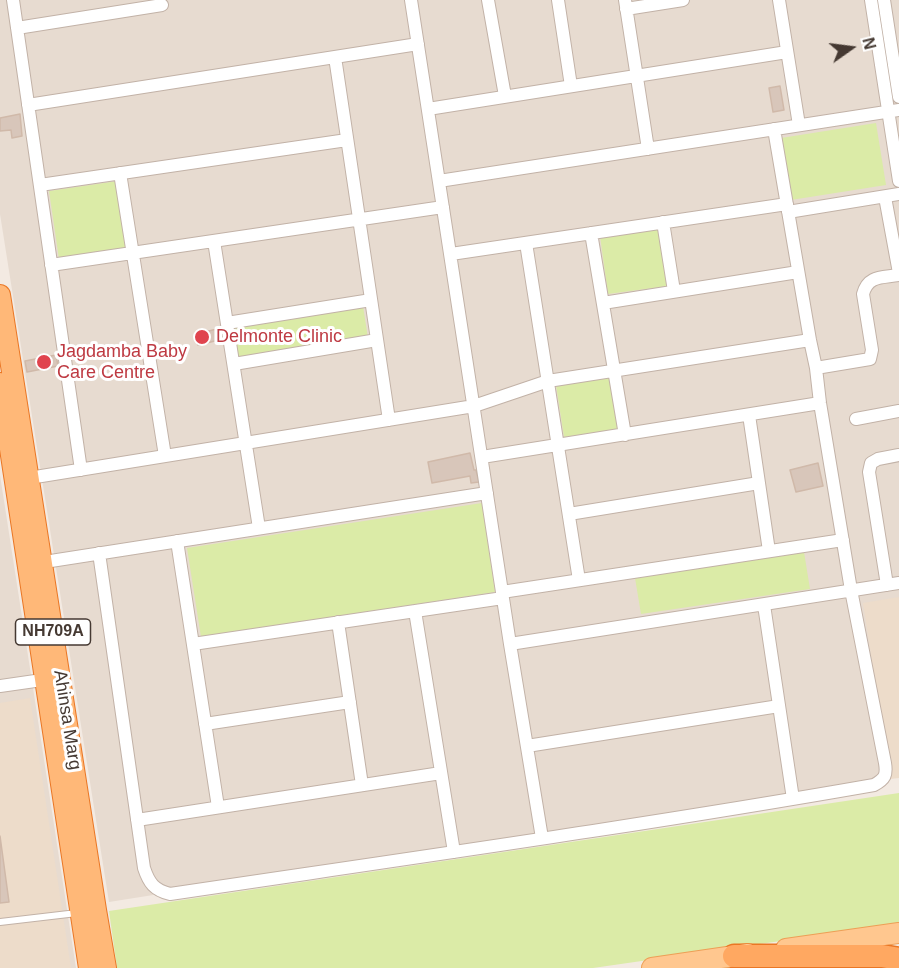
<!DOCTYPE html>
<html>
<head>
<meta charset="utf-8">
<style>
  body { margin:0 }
  #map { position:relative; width:899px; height:968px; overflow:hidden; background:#f3eae2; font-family:Arial,sans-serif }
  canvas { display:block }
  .north { position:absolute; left:821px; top:18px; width:60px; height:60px; -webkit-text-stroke:4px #fff; paint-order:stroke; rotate:76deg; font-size:16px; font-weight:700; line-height:24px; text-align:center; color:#453932 }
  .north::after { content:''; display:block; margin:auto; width:21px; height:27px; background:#453932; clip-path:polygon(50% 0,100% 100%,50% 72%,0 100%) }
</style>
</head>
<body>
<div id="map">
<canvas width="899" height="968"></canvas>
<div class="north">N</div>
</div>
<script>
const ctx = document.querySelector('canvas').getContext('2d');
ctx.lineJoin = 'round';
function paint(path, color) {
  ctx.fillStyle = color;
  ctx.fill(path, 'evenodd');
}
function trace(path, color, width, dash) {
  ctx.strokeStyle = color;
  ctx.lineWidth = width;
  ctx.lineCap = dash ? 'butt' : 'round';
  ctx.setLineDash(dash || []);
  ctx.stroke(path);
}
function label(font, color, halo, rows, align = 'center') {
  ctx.font = font + ' Arial,sans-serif';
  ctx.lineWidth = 6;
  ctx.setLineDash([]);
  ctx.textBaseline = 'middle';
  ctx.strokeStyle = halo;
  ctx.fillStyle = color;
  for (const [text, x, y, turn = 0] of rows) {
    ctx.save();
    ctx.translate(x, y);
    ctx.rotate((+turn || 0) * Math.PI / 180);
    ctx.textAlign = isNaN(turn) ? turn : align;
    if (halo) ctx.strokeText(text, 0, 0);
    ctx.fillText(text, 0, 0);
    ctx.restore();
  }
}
paint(new Path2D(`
  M0 0H899V777L109 902 0 214Z
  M0 475 31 675 76 968H0Z`), '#e7dbd0');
paint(new Path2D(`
  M899 597V778L890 779 863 603Z
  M30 698 71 968H0V703Z`), '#eddcca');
paint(new Path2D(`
  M876 123 886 185 791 200 781 138Z
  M118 181 128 248 59 259 49 191Z
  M660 228 668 286 608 294 600 236Z
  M363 306 368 338 237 358 232 327Z
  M610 377 618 429 564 437 556 385Z
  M482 503 495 592 201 637 187 548Z
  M804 552 810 589 641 614 635 578Z
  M899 793V924L593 968H117L109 911Z`), '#dbeba7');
const building = new Path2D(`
  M780 86 784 110 773 112 769 88Z
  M20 114 22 136 12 138 11 130 0 131V118Z
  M217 329 219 340 198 345 196 334Z
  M56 355 58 366 27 372 25 361Z
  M470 453 474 470H476L479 482 471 483 470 476 432 483 428 462Z
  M818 463 823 486 796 492 790 470Z
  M0 836 9 902 0 903Z`);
paint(building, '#d8c6ba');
trace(building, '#d0b9a9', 1.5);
const service = new Path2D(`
  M0 922 77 913`);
const minor = new Path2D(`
  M13 0 81 470
  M411 0 510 644 542 838
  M488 0 505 96
  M558 0 571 86
  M625 0 648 149
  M779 0 799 125
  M871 0 899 181
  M884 0 899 97
  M626 9 683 0
  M17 28 162 5
  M335 57 389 420
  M28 105 418 44
  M428 109 787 52
  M120 173 165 456
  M439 181 899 110
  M40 185 347 140
  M885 197 899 273
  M788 212 899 194
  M663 222 674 291
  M591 233 625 435
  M214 241 259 528
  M526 243 579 580
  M451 254 787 204
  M51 265 443 207
  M603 303 798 272
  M227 323 371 300
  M234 364 377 340
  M816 368 870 359 872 350 863 294C868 275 882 278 899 275
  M749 415 769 551
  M856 419 899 411
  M482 457 820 403
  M23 479 474 406 548 381 810 340
  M569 514 759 483
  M177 541 218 807
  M99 553 144 868C149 883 154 890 170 894 405 859 640 826 874 785 885 779 887 775 885 763L851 590 820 403 816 368 810 340 774 129
  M38 563 487 493
  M887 585 869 472 871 463 878 459 899 455
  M502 592 843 540
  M764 605 793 799
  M415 611 454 852
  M338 622 362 785
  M193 644 503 598
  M510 644 899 583
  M0 686 49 679
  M205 724 350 702
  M527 746 779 706
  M137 820 441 773`);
const primary = new Path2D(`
  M786 949 899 933
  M652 968 748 954`);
const trunk = new Path2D(`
  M0 295 96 910 106 968
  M0 383 89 968`);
const motorway = new Path2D(`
  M734 956H882L899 959`);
trace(service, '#c2b2a7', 8);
trace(minor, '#c2b2a7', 14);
trace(primary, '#ed9f56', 22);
trace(trunk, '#ea7725', 22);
trace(motorway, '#ea7725', 25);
trace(service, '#fff', 6);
trace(minor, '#fff', 12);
trace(primary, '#ffc78f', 20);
trace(trunk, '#ffb878', 20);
trace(motorway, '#ffa861', 22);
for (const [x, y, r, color] of [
  [202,337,8,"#e0444e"],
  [44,362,8,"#e0444e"]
]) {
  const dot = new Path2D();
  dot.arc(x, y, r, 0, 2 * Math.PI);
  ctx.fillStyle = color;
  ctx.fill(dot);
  trace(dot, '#fff', 2);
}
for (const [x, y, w] of [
  [53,632,75]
]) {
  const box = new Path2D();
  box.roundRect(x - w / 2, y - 13, w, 26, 4.5);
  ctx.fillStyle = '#fff';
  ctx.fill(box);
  trace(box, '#453932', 1.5);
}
label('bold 16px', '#453932', null, [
  ["NH709A",53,632]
]);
label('18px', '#be3a42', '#fff', [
  ["Delmonte Clinic",216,337],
  ["Jagdamba Baby",57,352],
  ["Care Centre",57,373]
], 'left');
label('18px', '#453932', '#fff', [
  ["Ahinsa Marg",67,720,81]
]);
</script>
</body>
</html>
